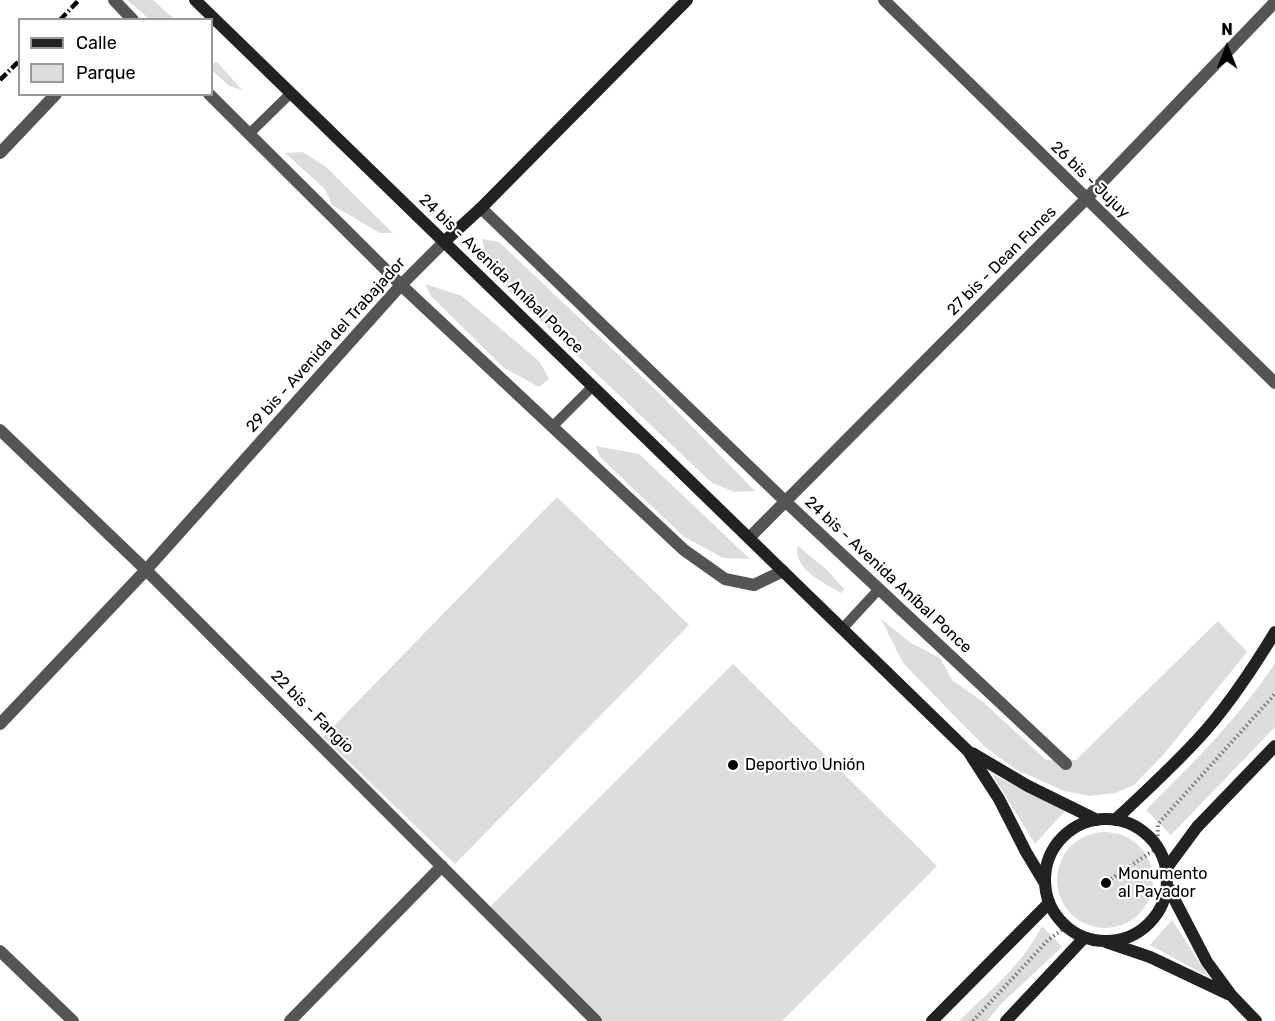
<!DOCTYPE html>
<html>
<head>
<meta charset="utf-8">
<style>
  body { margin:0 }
  #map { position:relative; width:1275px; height:1021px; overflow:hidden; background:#fff; font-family:Rubik,sans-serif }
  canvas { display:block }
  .legend { position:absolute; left:18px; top:18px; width:195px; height:78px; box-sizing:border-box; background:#fff; border:2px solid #999; margin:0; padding:8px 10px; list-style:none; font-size:18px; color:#000 }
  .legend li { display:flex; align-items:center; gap:12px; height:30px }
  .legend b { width:30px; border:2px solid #999 }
  .north { position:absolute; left:1197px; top:18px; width:60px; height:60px; -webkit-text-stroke:4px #fff; paint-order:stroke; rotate:0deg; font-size:16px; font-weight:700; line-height:24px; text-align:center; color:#000 }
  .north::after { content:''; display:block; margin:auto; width:21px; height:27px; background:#000; clip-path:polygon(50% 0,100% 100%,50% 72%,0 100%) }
</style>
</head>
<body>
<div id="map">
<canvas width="1275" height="1021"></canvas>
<ul class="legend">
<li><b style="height:8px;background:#222"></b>Calle</li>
<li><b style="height:16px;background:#dcdcdc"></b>Parque</li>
</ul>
<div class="north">N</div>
</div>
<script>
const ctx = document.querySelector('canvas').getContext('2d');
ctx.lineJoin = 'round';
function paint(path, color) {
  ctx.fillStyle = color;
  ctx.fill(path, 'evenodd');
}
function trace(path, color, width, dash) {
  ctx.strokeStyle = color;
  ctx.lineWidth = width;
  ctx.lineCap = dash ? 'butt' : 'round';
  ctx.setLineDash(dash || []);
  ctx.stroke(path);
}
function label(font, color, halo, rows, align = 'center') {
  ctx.font = font + ' Rubik,sans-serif';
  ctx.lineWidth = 4.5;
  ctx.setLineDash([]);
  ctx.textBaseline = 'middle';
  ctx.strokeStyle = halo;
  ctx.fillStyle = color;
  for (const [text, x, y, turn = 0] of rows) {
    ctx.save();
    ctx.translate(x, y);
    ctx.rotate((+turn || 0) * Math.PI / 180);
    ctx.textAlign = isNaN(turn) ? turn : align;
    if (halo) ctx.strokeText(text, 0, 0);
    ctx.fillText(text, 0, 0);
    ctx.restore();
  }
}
paint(new Path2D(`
  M127 0H153L174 19H149Z
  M217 62 242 90 229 86 212 70V64Z
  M303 152 326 167 393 233H380L332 205 325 189 285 153Z
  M482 239 499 242 660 394 755 491 734 492 712 483 490 273Z
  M425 284 462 296 540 362 549 379 539 387 504 368 431 296Z
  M596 446 639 454 750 559 723 558 683 536 600 457Z
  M557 497 689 625 455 864 323 737Z
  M798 546 826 569 844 589 841 593C825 583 792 569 798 546Z
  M881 619 911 643 940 658 952 680 982 701 1046 760H1076L1218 621 1247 652 1164 754 1134 785 1115 793 1090 796 1064 791 1017 770 985 747 903 663Z
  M1275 663V727L1171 835 1146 810C1192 764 1239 718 1275 663Z
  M733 664 937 866 782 1021H596L485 912Z
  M992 774 1065 811 1035 844Z
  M1057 880a48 48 0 1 1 96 0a48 48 0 1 1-96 0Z
  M1172 920 1209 977 1150 945Z
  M1042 926 1062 947 1002 1003 987 1021H959C990 991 1023 964 1042 926Z`), '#dcdcdc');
trace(new Path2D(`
  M1111 879 1157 848 1158 824 1275 694
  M973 1021 1048 940 1066 927`), '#777', 4, [1.5, 3]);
trace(new Path2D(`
  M249 134 291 93
  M552 427 592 387
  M842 629 879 589`), '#555', 10);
trace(new Path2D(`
  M114 0 133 20
  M884 0 1275 383
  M209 94 401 285 684 550 725 579 754 585 783 571
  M0 153 56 94
  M481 208 786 502 1066 764
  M0 430 146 570 596 1021
  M749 538 1086 199 1275 2
  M0 724 146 570 401 285 445 241
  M0 951 73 1021
  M290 1021 442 866`), '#555', 12);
trace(new Path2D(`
  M195 0 968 751 999 799 1026 852 1044 882
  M445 241 481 208 687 0
  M972 753 1028 786 1097 820
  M1045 880a61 61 0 1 1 122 0a61 61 0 1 1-122 0Z
  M1115 820C1143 794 1171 768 1197 740 1227 708 1252 670 1275 632
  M1166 869 1197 827 1275 746
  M1167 885 1207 962 1232 996 1256 1021
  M1106 942 1150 957 1228 994
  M932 1021 1049 903
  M1006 1021 1084 938`), '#222', 12);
trace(new Path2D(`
  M60 20 79 0
  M0 80 20 60`), '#000', 4.5, [9, 3, 1.5, 3]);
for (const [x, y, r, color] of [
  [733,765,6,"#000"],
  [1106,883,6,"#000"]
]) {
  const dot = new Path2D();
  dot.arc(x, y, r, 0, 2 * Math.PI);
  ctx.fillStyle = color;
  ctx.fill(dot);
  trace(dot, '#fff', 2);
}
label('16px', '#000', '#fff', [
  ["26 bis - Jujuy",1090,180,44],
  ["27 bis - Dean Funes",1002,261,-45],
  ["24 bis - Avenida Aníbal Ponce",501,274,44],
  ["29 bis - Avenida del Trabajador",326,345,-48],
  ["24 bis - Avenida Aníbal Ponce",888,575,43],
  ["22 bis - Fangio",312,712,45]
]);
label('16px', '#000', '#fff', [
  ["Deportivo Unión",745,765],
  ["Monumento",1118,874],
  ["al Payador",1118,892]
], 'left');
</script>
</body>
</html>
